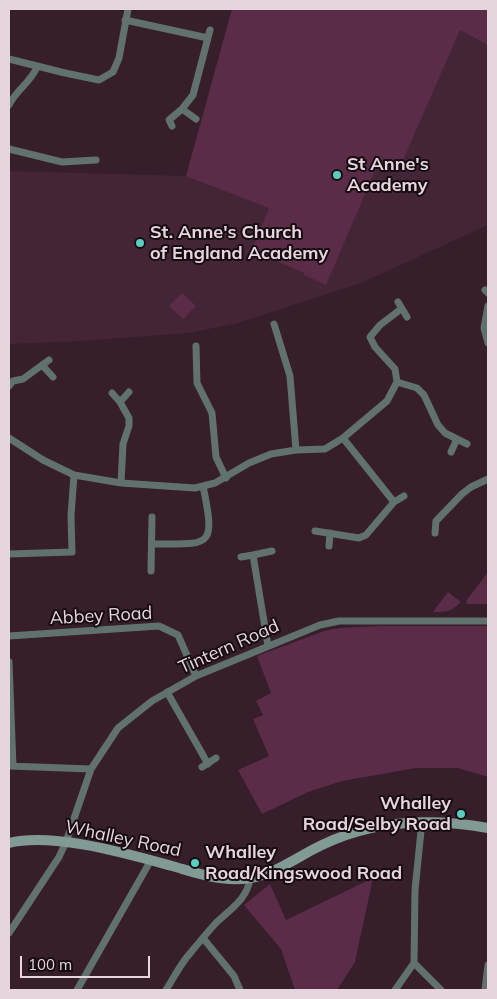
<!DOCTYPE html>
<html>
<head>
<meta charset="utf-8">
<style>
  body { margin:0 }
  #map { position:relative; width:497px; height:999px; overflow:hidden; background:#361e2b; font-family:Mulish,sans-serif }
  canvas { display:block }
  .frame { position:absolute; inset:0; border:10px solid #e6d5de; pointer-events:none }
  .scale { position:absolute; left:20px; top:956px; width:130px; height:22px; box-sizing:border-box; border:2px solid #e6d5de; border-top:0; padding-left:6px; font-size:15px; line-height:18px; white-space:nowrap; color:#e6d5de; -webkit-text-stroke:4px #170c12; paint-order:stroke }
</style>
</head>
<body>
<div id="map">
<canvas width="497" height="999"></canvas>
<div class="frame"></div>
<div class="scale">100 m</div>
</div>
<script>
const ctx = document.querySelector('canvas').getContext('2d');
ctx.lineJoin = 'round';
function paint(path, color) {
  ctx.fillStyle = color;
  ctx.fill(path, 'evenodd');
}
function trace(path, color, width, dash) {
  ctx.strokeStyle = color;
  ctx.lineWidth = width;
  ctx.lineCap = dash ? 'butt' : 'round';
  ctx.setLineDash(dash || []);
  ctx.stroke(path);
}
function label(font, color, halo, rows, align = 'center') {
  ctx.font = font + ' Mulish,sans-serif';
  ctx.lineWidth = 4;
  ctx.setLineDash([]);
  ctx.textBaseline = 'middle';
  ctx.strokeStyle = halo;
  ctx.fillStyle = color;
  for (const [text, x, y, turn = 0] of rows) {
    ctx.save();
    ctx.translate(x, y);
    ctx.rotate((+turn || 0) * Math.PI / 180);
    ctx.textAlign = isNaN(turn) ? turn : align;
    if (halo) ctx.strokeText(text, 0, 0);
    ctx.fillText(text, 0, 0);
    ctx.restore();
  }
}
paint(new Path2D(`
  M232 9 461 30 488 45V225L361 283 238 323 189 333 79 341 9 344V171L186 176Z`), '#432535');
paint(new Path2D(`
  M232 9H488V45L460 30 400 167 380 159 326 285 304 275V273L252 250 269 208 186 176Z
  M182 293 196 306 183 319 169 306Z
  M488 572V604H467L466 601Z
  M448 592 461 602C450 612 448 612 433 612Z
  M380 626H488V777L458 768H416L342 781 308 792 262 814 238 770 269 756 253 719 263 715 256 701 271 693 257 656 324 631 339 628Z
  M373 878 355 962 337 990H295L281 949 244 905 270 884 286 920Z`), '#5b2c47');
trace(new Path2D(`
  M125 20 208 38
  M9 59 65 73 99 80 113 72 119 58 128 9
  M9 105C16 90 31 82 37 67
  M182 109 196 119
  M172 126 169 120 182 109 193 95 210 30
  M9 149 62 162 96 160
  M485 290 488 293
  M398 302 407 317
  M488 306 484 328 488 343
  M274 324 290 376 296 450
  M196 346 197 383 212 413 216 457 226 478
  M42 365 53 377
  M397 382 417 388 424 395 438 425 445 433 467 444
  M9 386 13 381 23 379 49 360
  M112 393 120 402 129 418V426L123 444 121 483
  M120 402 129 392
  M9 438 43 460 74 475 121 483 195 488 215 483 249 463 271 454 296 450 325 449 343 438 387 401 397 382 395 369 375 347 370 337 380 325 401 309
  M451 452 457 439
  M394 502 404 496
  M315 531 359 538 366 535 394 502 343 438
  M435 533 436 521 462 494 471 487 488 479
  M152 544C211 544 216 549 203 486
  M329 546 330 533
  M9 554 72 552 71 516 74 475
  M241 557 253 555
  M151 571 152 517
  M9 636 159 626 178 635 196 676
  M268 646 253 555 272 551
  M9 662 13 766
  M167 692 208 764
  M9 766 91 769
  M202 767 216 758
  M422 821 415 890 414 963 441 990
  M9 933 59 857 66 842 91 769 118 728 152 701 196 676 320 625 339 621H488
  M203 938 234 976 240 990
  M77 990 151 860
  M166 990C173 979 179 967 187 957 196 946 205 935 215 924 229 910 248 899 250 878
  M395 990 414 963
  M485 990 488 965`), '#61716e', 7);
trace(new Path2D(`
  M9 843C53 832 128 854 172 866 197 873 224 883 250 878 274 875 300 855 322 845 374 820 432 818 488 828`), '#819a96', 10);
for (const [x, y, r, color] of [
  [337,175,5,"#59cebe"],
  [140,243,5,"#59cebe"],
  [461,814,5,"#59cebe"],
  [195,863,5,"#59cebe"]
]) {
  const dot = new Path2D();
  dot.arc(x, y, r, 0, 2 * Math.PI);
  ctx.fillStyle = color;
  ctx.fill(dot);
  trace(dot, '#170c12', 2);
}
label('bold 18px', '#e6d5de', '#170c12', [
  ["St Anne's",347,165],
  ["Academy",347,186],
  ["St. Anne's Church",150,233],
  ["of England Academy",150,254],
  ["Whalley",451,804,"right"],
  ["Road/Selby Road",451,825,"right"],
  ["Whalley",205,853],
  ["Road/Kingswood Road",205,874]
], 'left');
label('18px', '#e6d5de', '#170c12', [
  ["Abbey Road",101,616,-3],
  ["Tintern Road",229,647,-24],
  ["Whalley Road",123,839,12]
]);
</script>
</body>
</html>
